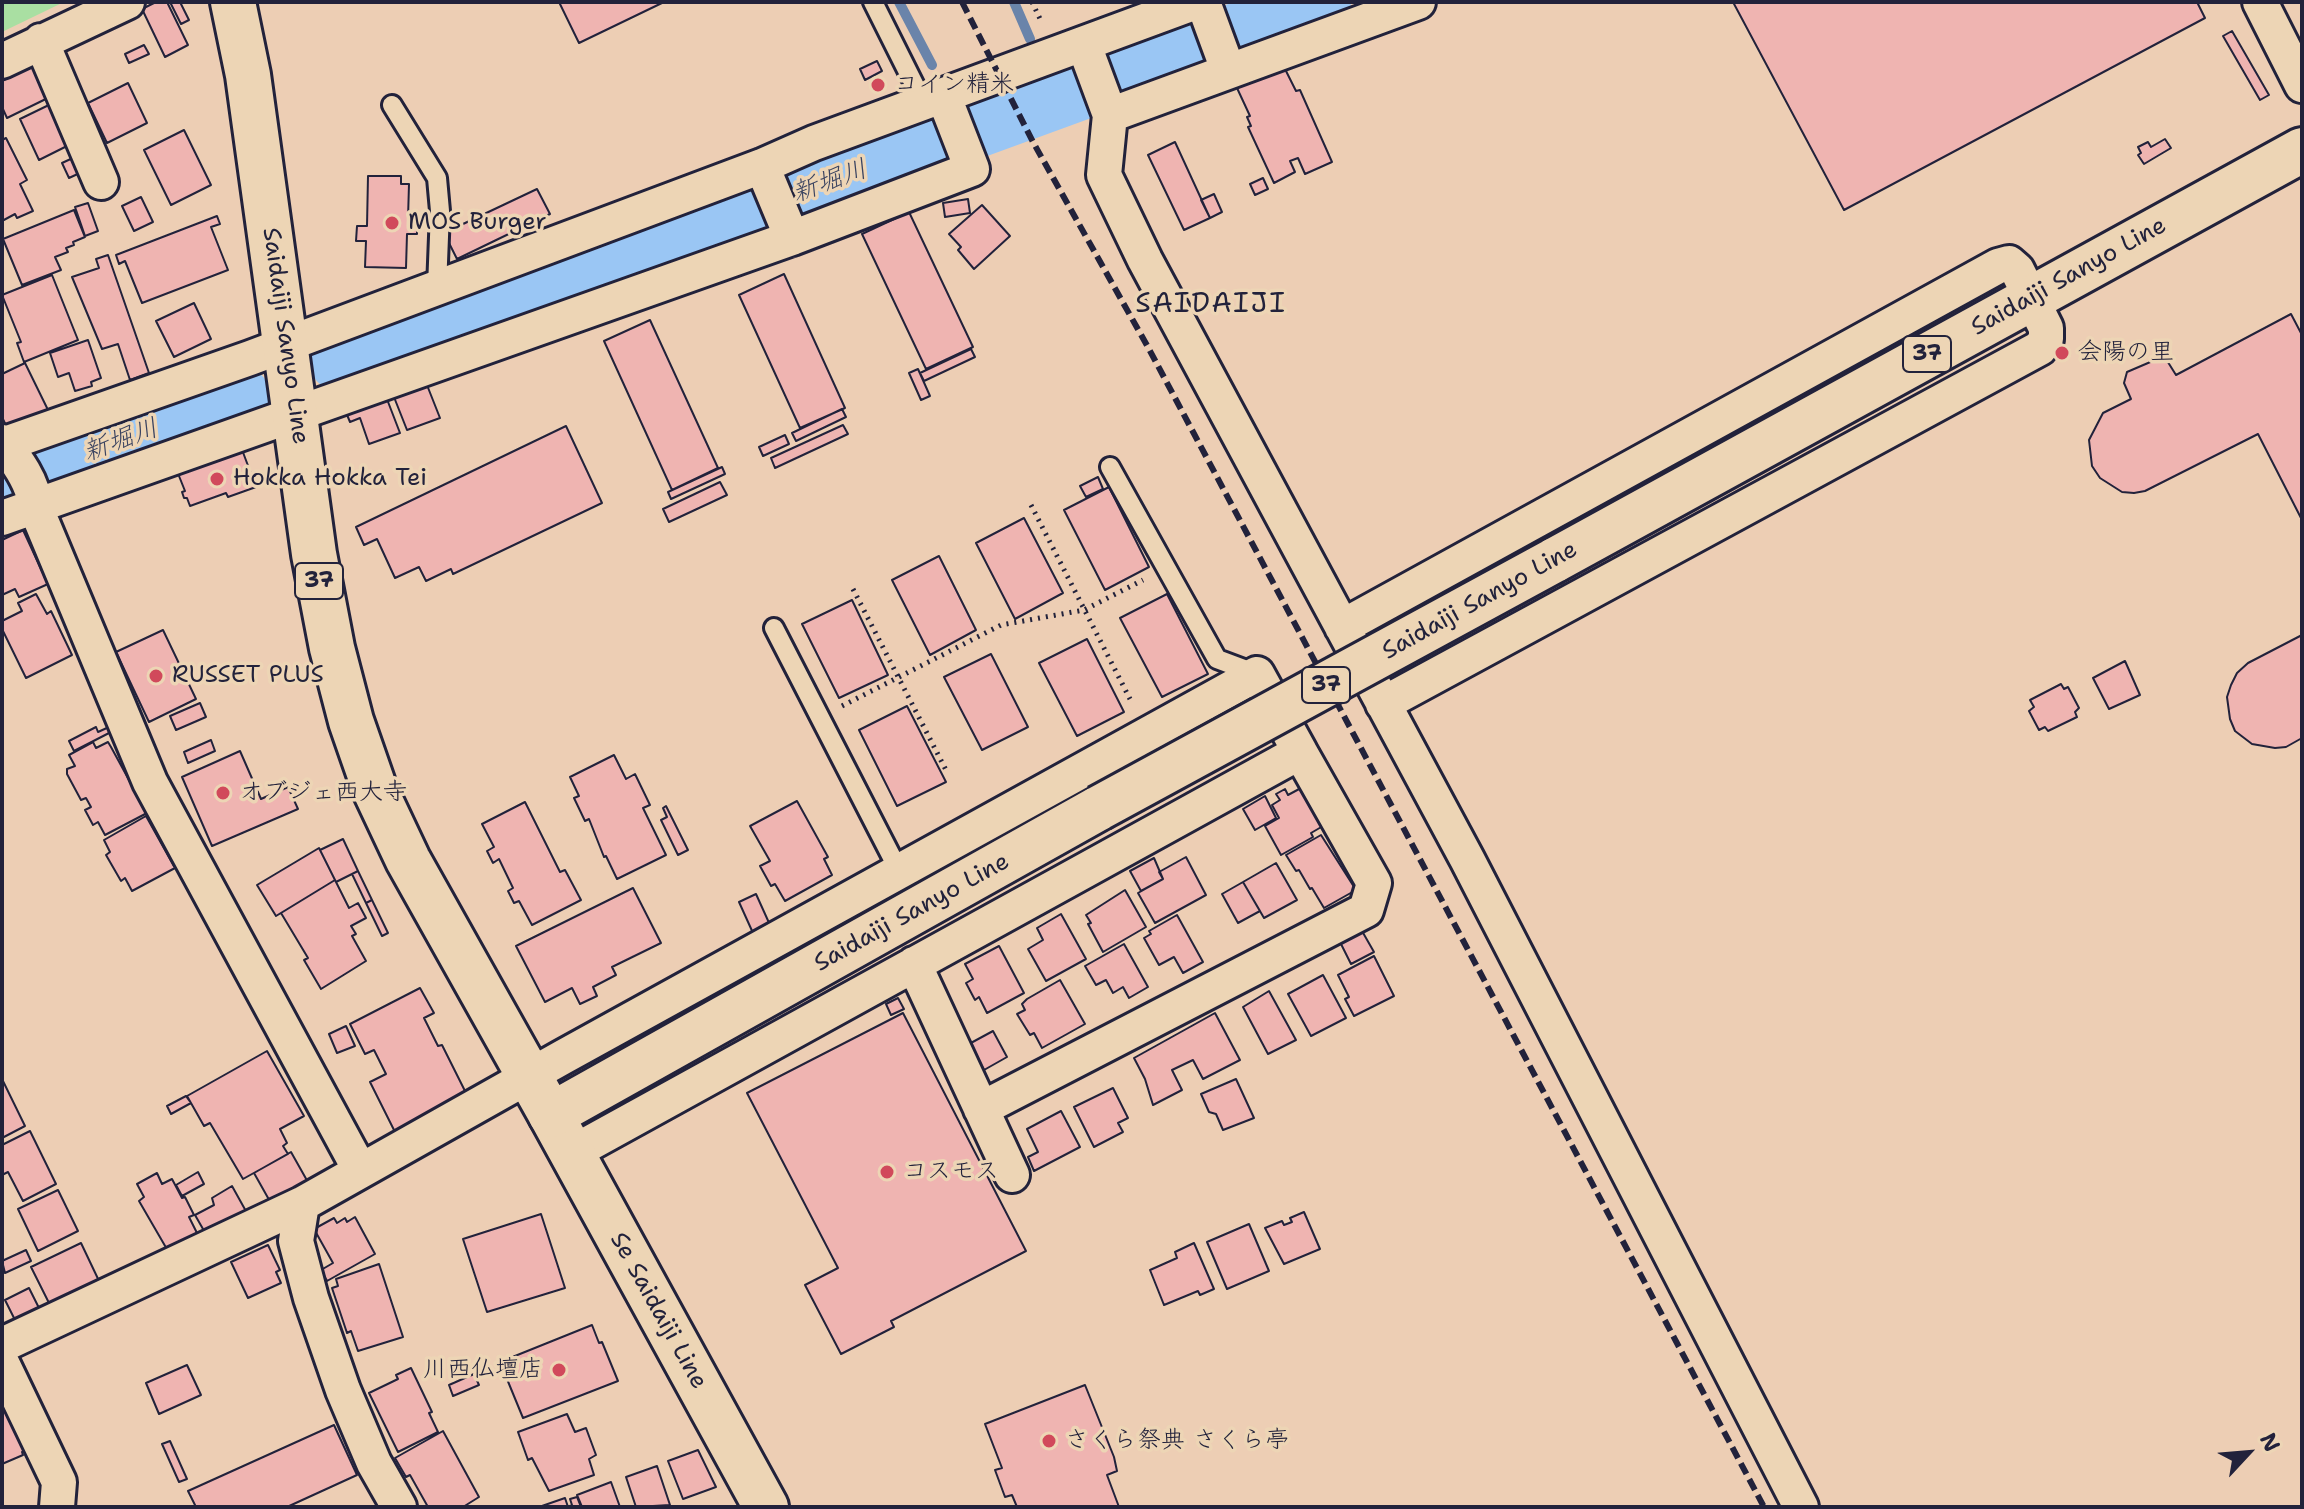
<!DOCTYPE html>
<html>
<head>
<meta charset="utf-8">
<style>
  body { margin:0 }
  #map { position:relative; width:2304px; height:1509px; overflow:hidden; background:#edceb4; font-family:"Shantell Sans",sans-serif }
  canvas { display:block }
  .frame { position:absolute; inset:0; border:4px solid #22223b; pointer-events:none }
  .north { position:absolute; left:2208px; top:1413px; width:80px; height:80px; -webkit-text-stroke:6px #edd5b5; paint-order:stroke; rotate:64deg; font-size:22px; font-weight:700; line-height:32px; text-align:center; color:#22223b }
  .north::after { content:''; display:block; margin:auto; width:28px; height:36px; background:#22223b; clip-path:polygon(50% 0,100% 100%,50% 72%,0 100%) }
</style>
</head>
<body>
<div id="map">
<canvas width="2304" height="1509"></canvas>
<div class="frame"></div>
<div class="north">N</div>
</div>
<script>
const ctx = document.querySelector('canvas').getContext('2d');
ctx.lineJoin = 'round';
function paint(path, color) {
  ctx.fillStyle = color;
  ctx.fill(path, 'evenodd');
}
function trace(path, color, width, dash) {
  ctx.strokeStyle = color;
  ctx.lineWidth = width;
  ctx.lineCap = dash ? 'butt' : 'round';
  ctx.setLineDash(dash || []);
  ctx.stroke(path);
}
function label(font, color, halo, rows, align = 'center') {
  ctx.font = font + ' "Shantell Sans","Klee One",sans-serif';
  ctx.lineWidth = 7;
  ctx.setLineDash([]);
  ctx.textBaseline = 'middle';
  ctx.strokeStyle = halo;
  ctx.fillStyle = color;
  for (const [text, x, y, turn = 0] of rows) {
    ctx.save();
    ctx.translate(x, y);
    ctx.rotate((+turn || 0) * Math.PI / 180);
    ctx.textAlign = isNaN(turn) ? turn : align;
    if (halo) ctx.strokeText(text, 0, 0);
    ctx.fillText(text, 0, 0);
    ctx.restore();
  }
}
paint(new Path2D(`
  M2 2H64L2 32Z`), '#a9dfa2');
trace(new Path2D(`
  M899 2 932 65
  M1014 2 1030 39
  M1048 81 1056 99
  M2 474 6 483`), '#6a84aa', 10);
trace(new Path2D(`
  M339 361 1321 2
  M2 484 241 397`), '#9ac6f4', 60);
const building = new Path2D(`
  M156 2H167L188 45 165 57 142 9Z
  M170 2H180L189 20 181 24Z
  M559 2H664L579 43Z
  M1733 2H2197L2205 18 1844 210Z
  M2232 31 2269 95 2260 100 2223 36Z
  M144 45 149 54 129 63 125 54Z
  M877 61 882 71 865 80 860 69Z
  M41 62 56 94 7 118 2 107V81Z
  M1284 67 1296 91 1300 90 1332 162 1305 174 1298 158 1290 161 1295 172 1274 183 1248 127 1251 126 1247 117 1250 116 1237 88Z
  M128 83 147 123 107 143 88 103Z
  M55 102 75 142 39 160 20 119Z
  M184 130 211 185 171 205 144 150Z
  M6 138 27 180 20 184 33 211 17 218 15 214 2 221V140Z
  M2165 139 2171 148 2144 164 2138 155 2141 153 2138 147 2148 142 2151 147Z
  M1175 142 1210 218 1184 230 1148 155Z
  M75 157 82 172 69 178 62 163Z
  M368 176H401V184H409L408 219H417V234H407L406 268 365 267 366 241H356L357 226H367Z
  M1263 178 1268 189 1255 195 1250 184Z
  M537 189 550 214 457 259 444 233Z
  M1214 194 1222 212 1210 218 1201 200Z
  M141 197 153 222 134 231 122 206Z
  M968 199 970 213 945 217 943 203Z
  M88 203 98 231 85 236 75 207Z
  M982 205 1010 236 974 269 958 250 961 247 949 234Z
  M74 210 85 237 73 242 74 245 66 248 68 252 55 257 61 270 22 285 3 239Z
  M909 212 973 347 926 369 862 234Z
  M217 216 220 224 211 227 228 270 142 303 125 261 119 264 116 255Z
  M108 255 149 373 130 380 118 344 102 349 72 277 99 268 96 259Z
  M784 274 845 408 800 428 739 295Z
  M52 275 78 340 24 362 17 343 21 342 2 295Z
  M194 303 211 339 174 357 156 321Z
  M2291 314 2302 335V520L2258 434 2145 491 2134 493 2122 492 2100 478 2092 466 2089 440 2103 413 2131 399 2124 383 2127 372 2162 357 2166 359 2176 375Z
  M650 320 718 468 672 490 604 341Z
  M88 340 101 378 91 382 92 386 75 391 69 373 58 377 50 353Z
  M971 349 975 357 924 381 920 373Z
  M25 363 49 412 9 432 2 417V374Z
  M918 369 930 396 921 400 909 373Z
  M425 380 440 418 407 430 392 392Z
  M385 394 400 433 369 444 360 418 350 422 345 410Z
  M842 409 846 417 796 441 792 433Z
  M843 425 848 434 775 468 771 458Z
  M566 426 602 503 453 574 451 569 426 581 419 567 395 578 377 539 364 545 356 527Z
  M785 435 789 444 763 456 759 447Z
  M241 447 256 487 228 497 226 493 190 506 187 498H184L182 492 185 491 177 471Z
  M722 467 725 474 671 499 668 492Z
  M1098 477 1103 489 1086 497 1080 486Z
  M720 482 727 495 669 522 663 509Z
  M1109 487 1149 567 1105 590 1064 510Z
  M1024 518 1063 593 1015 619 976 543Z
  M23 530 48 584 19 597 15 589 2 595V540Z
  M939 556 976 630 930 655 892 580Z
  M36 594 47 614 51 611 72 655 26 678 2 629V621L22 611 18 603Z
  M1167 594 1208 674 1162 697 1120 618Z
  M852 600 888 675 839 698 802 624Z
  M163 630 196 699 149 722 116 652Z
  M2302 635V738L2286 747 2275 748 2252 744 2235 731 2230 719 2227 697 2231 685 2237 673 2248 663Z
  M1087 639 1124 712 1077 736 1039 663Z
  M991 654 1028 727 982 750 944 677Z
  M2125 661 2140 695 2109 709 2093 678Z
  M2061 684 2064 689 2068 687 2079 708 2075 712 2077 717 2048 731 2045 727 2039 730 2029 711 2034 707 2030 700Z
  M200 703 206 717 176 730 170 716Z
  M907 706 946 782 897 806 859 730Z
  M96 727 98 732 109 727 111 732 74 751 69 741Z
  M211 740 215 751 188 763 184 752Z
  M93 742 96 748 108 742 111 747 147 813 105 835 98 822 93 825 85 810 91 807 86 798 81 800 67 774V769L75 766 69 755Z
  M240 751 261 799 288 787 298 809 212 846 182 777Z
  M614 755 626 779 635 774 650 805 643 808 666 855 617 879 606 856 604 857 589 819 585 821 574 798 579 796 570 777Z
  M1301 788 1323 826 1311 833 1313 837 1281 855 1265 826 1279 818 1272 805 1280 800 1276 794 1285 789 1288 795Z
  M1265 796 1276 818 1255 830 1243 809Z
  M797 801 828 857 824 859 832 875 785 901 775 884 771 886 760 866 770 861 750 826Z
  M525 802 560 872 565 870 581 900 532 925 519 901 514 903 508 891 513 888 499 859 493 863 487 851 494 847 482 824Z
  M666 806 688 850 678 855 661 820 667 817 663 808Z
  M146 816 175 868 132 891 125 878 121 881 106 855 110 852 104 840Z
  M1321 835 1356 890 1324 908 1312 888 1310 889 1299 870 1296 871 1286 855Z
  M343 839 358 871 336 882 320 850Z
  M319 848 335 880 276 916 257 885Z
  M1186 857 1206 895 1155 923 1138 893 1163 879 1159 872Z
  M1154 858 1163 879 1141 891 1130 871Z
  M1276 863 1297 900 1264 918 1243 882Z
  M358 871 372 900 366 903 352 874Z
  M335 880 349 908 358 903 366 918 351 926 356 934 352 936 366 961 321 989 304 960 308 958 281 913Z
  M1243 882 1260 911 1238 923 1222 894Z
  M633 888 661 943 612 967 616 975 593 987 597 996 580 1004 572 988 545 1002 516 946Z
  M1125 890 1146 927 1103 952 1088 924 1091 923 1086 915Z
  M756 894 770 925 753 933 739 902Z
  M372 900 388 933 382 936 366 903Z
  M1061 914 1086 959 1046 981 1028 949 1043 940 1037 928Z
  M1177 915 1203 962 1183 973 1174 957 1159 965 1144 938 1151 934 1149 931Z
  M1362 931 1374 952 1351 964 1340 942Z
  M1124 944 1148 987 1129 998 1123 987 1113 993 1106 980 1096 985 1085 966Z
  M999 946 1024 993 987 1013 979 997 975 1000 966 983 973 979 965 964Z
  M1374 956 1394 996 1354 1016 1345 999 1349 997 1338 975Z
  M1323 975 1346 1018 1311 1036 1288 994Z
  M1060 980 1085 1024 1042 1048 1034 1033 1030 1035 1017 1014 1025 1010 1022 1004 1027 999Z
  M420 988 434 1013 424 1018 438 1046 442 1045 468 1097 401 1144 370 1082 386 1074 374 1050 365 1054 350 1024Z
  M1269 991 1296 1040 1268 1054 1243 1007Z
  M898 998 904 1009 891 1015 886 1004Z
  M903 1013 1026 1251 891 1321 894 1327 841 1354 805 1285 838 1268 747 1093Z
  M1215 1013 1240 1060 1203 1079 1193 1060 1172 1070 1182 1090 1153 1105 1145 1079 1134 1058Z
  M346 1026 355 1046 337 1053 329 1034Z
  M993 1031 1007 1057 984 1070 969 1044Z
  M267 1051 304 1116 280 1129 287 1143 283 1146 288 1154 243 1179 210 1123 204 1126 187 1096Z
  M2 1079 25 1126 2 1138Z
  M1236 1079 1254 1118 1223 1130 1216 1114 1209 1112 1201 1094Z
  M1113 1088 1128 1118 1118 1123 1123 1132 1094 1147 1074 1107Z
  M186 1096 191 1103 171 1114 167 1106Z
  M1061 1111 1080 1147 1034 1171 1028 1157 1038 1152 1027 1129Z
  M30 1131 56 1184 23 1201 8 1172 2 1175V1145Z
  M291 1152 309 1184 272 1205 254 1173Z
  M198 1172 204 1184 182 1196 176 1185Z
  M157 1173 162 1184 172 1179 182 1198 185 1197 194 1215 189 1217 198 1235 168 1251 139 1201 144 1197 137 1184Z
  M232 1186 247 1213 207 1236 195 1215 214 1205 212 1198Z
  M58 1190 78 1231 38 1251 18 1209Z
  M1304 1212 1320 1249 1284 1264 1265 1228 1282 1221 1284 1225 1292 1222 1290 1218Z
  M541 1214 565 1288 487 1312 463 1239Z
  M355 1217 375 1254 327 1281 321 1270 333 1263 314 1229 334 1218 337 1223 345 1218 347 1222Z
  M1249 1224 1269 1271 1227 1289 1207 1242Z
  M81 1243 100 1283 51 1307 31 1267Z
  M1194 1243 1214 1289 1200 1295 1198 1291 1164 1305 1150 1270 1177 1258 1175 1252Z
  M268 1245 280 1270 276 1272 281 1283 248 1298 231 1262Z
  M26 1250 31 1261 5 1273 2 1261Z
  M379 1264 403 1337 358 1351 351 1331 347 1333 332 1288 338 1286 336 1279Z
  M29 1288 42 1314 18 1326 5 1300Z
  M592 1325 599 1343 602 1342 618 1381 523 1418 500 1362Z
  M187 1365 201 1395 159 1414 146 1383Z
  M411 1368 432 1412 429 1413 438 1432 398 1452 369 1393 398 1379 396 1375Z
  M474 1374 479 1385 453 1396 449 1385Z
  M1085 1385 1114 1457 1117 1471 1107 1475 1119 1507H1017L1012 1495 1005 1497 995 1470 1002 1468 985 1424Z
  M2 1409 7 1411 25 1451 22 1452 23 1455 2 1464Z
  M567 1414 575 1432 586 1428 596 1455 589 1459 594 1475 549 1491 532 1458 528 1460 518 1432Z
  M334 1425 357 1475 287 1507H196L188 1491Z
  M443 1431 479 1497 463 1507H428L410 1475 406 1477 395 1458Z
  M170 1441 187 1479 179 1482 162 1444Z
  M698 1450 716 1487 683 1499 668 1461Z
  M657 1466 670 1505 636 1507 626 1477Z
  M611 1482 620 1507H582L577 1495Z
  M577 1497 581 1507H539L565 1498 568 1507 572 1505 570 1499Z`);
paint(building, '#efb4b1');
trace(building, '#22223b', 2);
const lane = new Path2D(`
  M873 2 924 104
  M392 105 437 178 440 211 437 288
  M1110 467 1217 659 1257 674
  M774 628 899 871`);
const street = new Path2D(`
  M1203 2 1228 70
  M2260 2 2302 85
  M41 41 101 182
  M1084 45 1110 115 1104 175 1145 260 1467 859 1801 1507
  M2 61 127 2
  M1110 115 1418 2
  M762 166 792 238
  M2 442C16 459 34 483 35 506L150 782 360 1170
  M2 445 250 358 762 166 814 143 1196 2
  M2 518 792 238 972 169 944 97
  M1342 627 1998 266 2009 263 2017 270 2046 328V339L2040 348 1383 704
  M914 964 1012 1175
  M981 1109 1366 910 1374 883 1300 752
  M302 1204 296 1241 311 1298 343 1390 374 1463 399 1507
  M2 1345 302 1204 563 1057 1257 674 1300 752 572 1153
  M2 1363 59 1482 57 1507`);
const secondary = new Path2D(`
  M551 1115 766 1507`);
const primary = new Path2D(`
  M233 2 248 75 314 554 332 648 351 721 375 790 408 860 551 1115 1099 808
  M1553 561 2302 150`);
trace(lane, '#22223b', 24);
trace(street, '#22223b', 40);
trace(secondary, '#22223b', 50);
trace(primary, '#22223b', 50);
trace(new Path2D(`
  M1032 2 1042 23
  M1031 505 1130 699
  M853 589 948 774
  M842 706 1001 625 1084 610 1143 580`), '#22223b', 5, [2, 6]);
trace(lane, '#edd5b5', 18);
trace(street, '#edd5b5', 34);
trace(secondary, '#edd5b5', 44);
trace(primary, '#edd5b5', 44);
trace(new Path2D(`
  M962 2 1033 142 1149 349 1764 1507`), '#22223b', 6, [12, 6]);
const primaryBridge = new Path2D(`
  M1099 808 1553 561`);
trace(primaryBridge, '#22223b', 50, []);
trace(primaryBridge, '#edd5b5', 44);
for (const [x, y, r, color] of [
  [878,85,8,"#d1495b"],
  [392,223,8,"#d1495b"],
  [2062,353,8,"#d1495b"],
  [217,479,8,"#d1495b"],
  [156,676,8,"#d1495b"],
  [223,793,8,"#d1495b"],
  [887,1172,8,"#d1495b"],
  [559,1370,8,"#d1495b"],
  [1049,1441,8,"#d1495b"]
]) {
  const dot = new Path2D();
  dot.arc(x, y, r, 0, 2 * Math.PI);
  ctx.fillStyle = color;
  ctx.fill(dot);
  trace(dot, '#edd5b5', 3);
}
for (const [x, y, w] of [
  [1927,354,48],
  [319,581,48],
  [1326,685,48]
]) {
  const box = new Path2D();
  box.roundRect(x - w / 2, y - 18, w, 36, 6);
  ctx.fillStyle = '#edd5b5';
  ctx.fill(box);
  trace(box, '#22223b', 2);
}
label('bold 22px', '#22223b', null, [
  ["37",1927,354],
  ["37",319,581],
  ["37",1326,685]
]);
label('24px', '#22223b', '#edd5b5', [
  ["コイン精米",894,85],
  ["MOS Burger",408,223],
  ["会陽の里",2078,353],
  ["Hokka Hokka Tei",233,479],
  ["RUSSET PLUS",172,676],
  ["オブジェ西大寺",239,793],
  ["コスモス",903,1172],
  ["川西仏壇店",543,1370,"right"],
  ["さくら祭典 さくら亭",1065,1441]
], 'left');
label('24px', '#22223b', '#edd5b5', [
  ["Saidaiji Sanyo Line",2069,277,-29],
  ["Saidaiji Sanyo Line",285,336,82],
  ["Saidaiji Sanyo Line",1480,601,-29],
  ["Saidaiji Sanyo Line",912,913,-29],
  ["Se Saidaiji Line",658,1311,61]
]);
label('italic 26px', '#3a4360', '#edd5b5', [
  ["新堀川",830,182,-20],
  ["新堀川",121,441,-20]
]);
ctx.letterSpacing = '2px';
label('28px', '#22223b', '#edd5b5', [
  ["SAIDAIJI",1211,305]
]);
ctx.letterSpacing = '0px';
</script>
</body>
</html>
